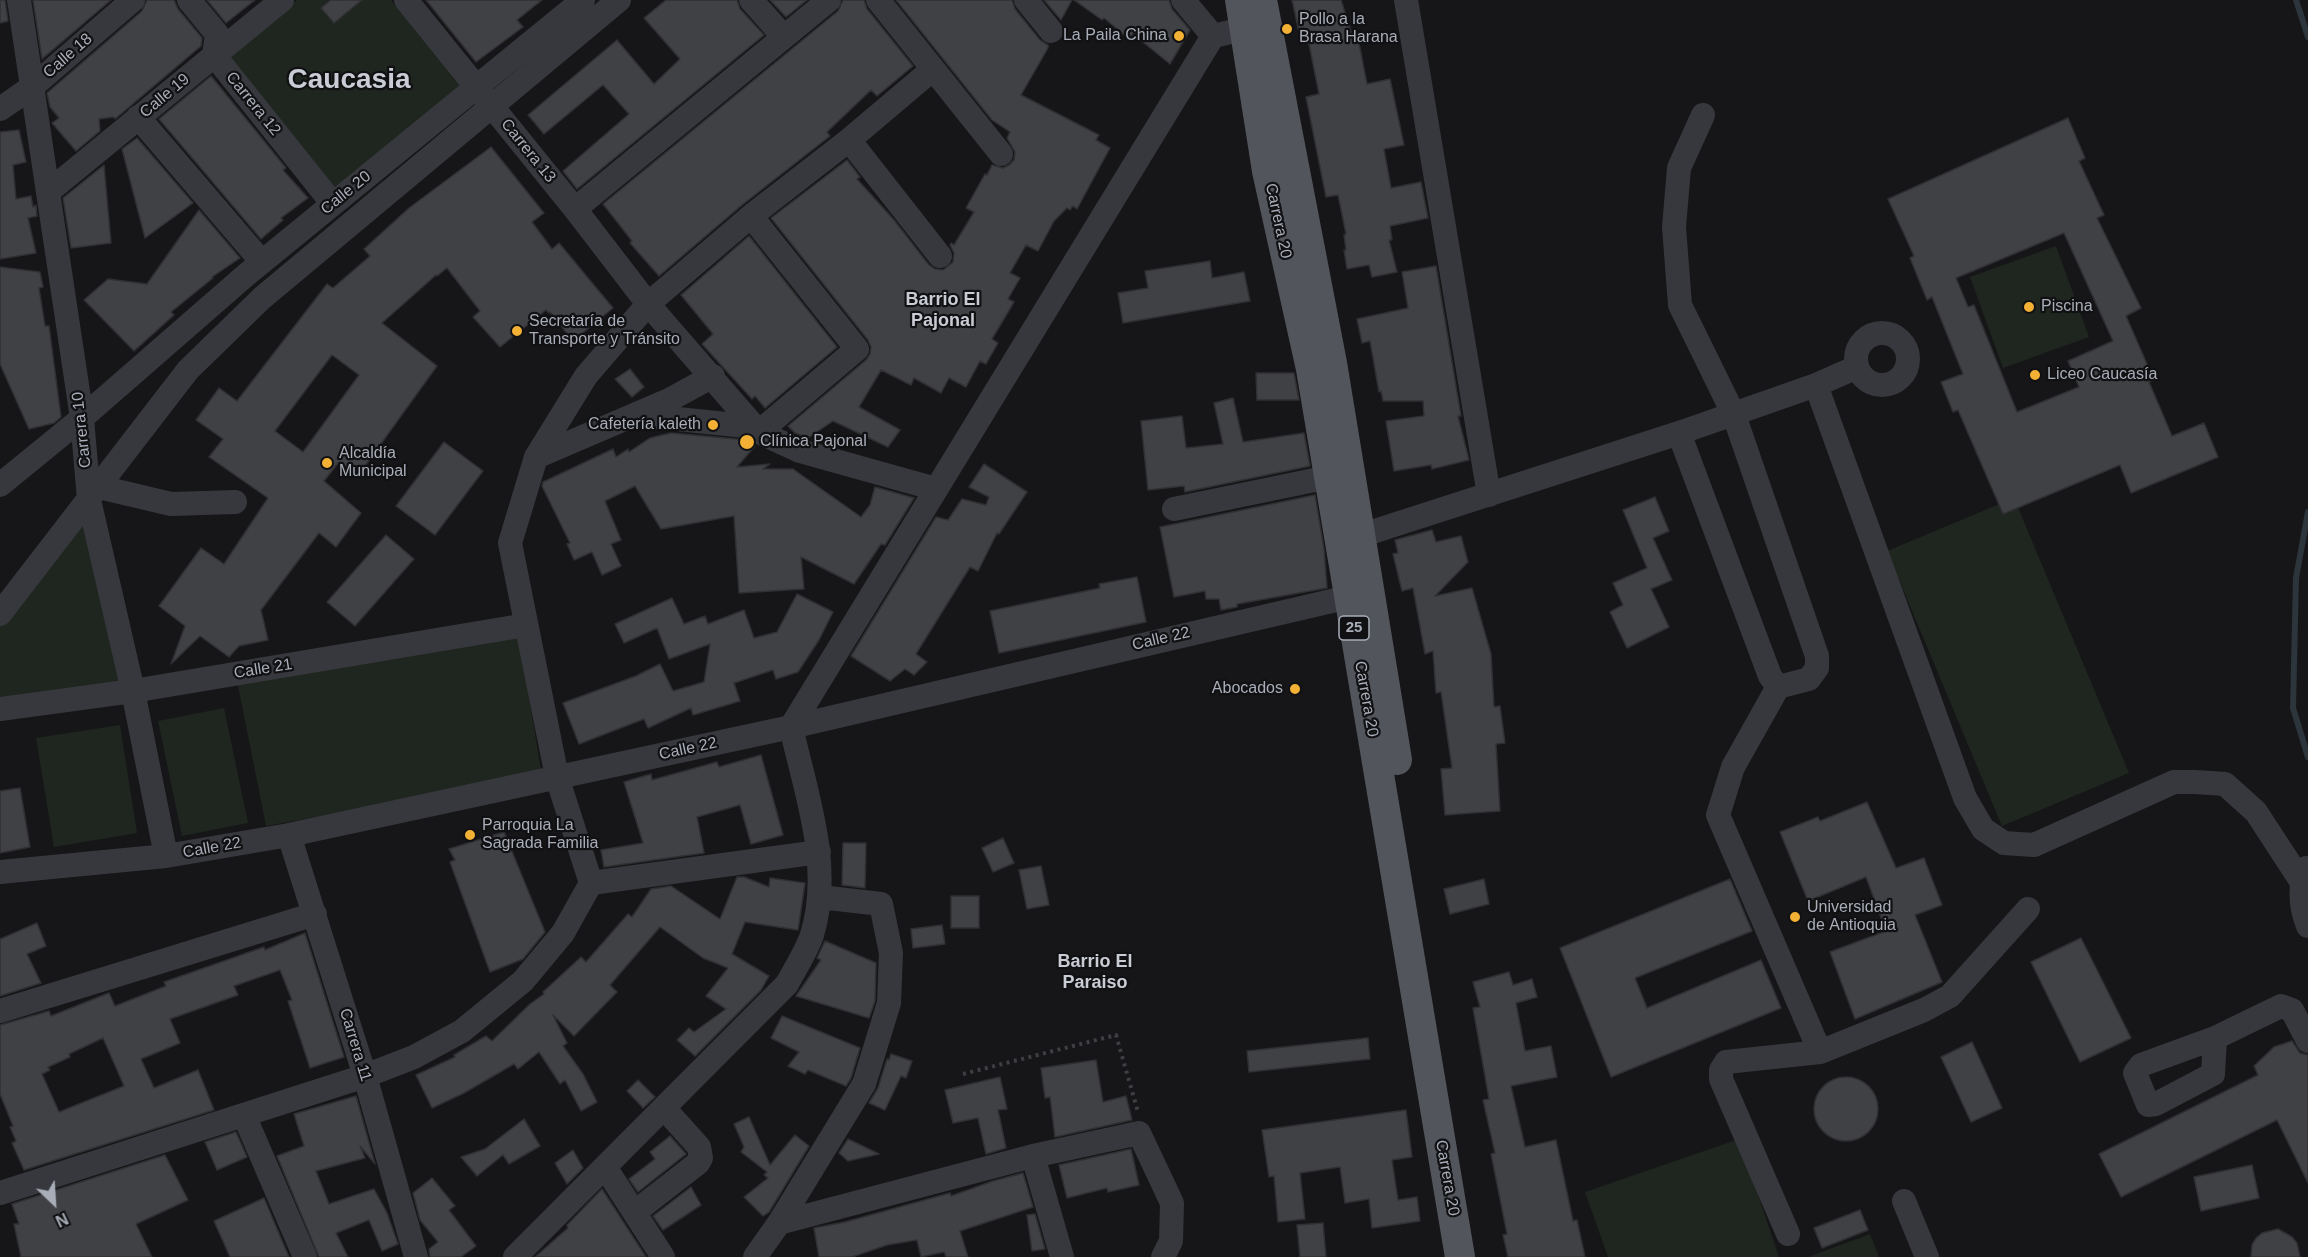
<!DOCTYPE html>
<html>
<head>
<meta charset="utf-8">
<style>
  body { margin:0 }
  #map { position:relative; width:2308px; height:1257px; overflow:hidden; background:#161618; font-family:Helvetica,sans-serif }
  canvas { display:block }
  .north { position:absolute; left:24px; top:1173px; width:60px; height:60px; -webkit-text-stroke:4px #111113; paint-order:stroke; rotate:155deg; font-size:16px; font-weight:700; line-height:24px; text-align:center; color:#a8adb8 }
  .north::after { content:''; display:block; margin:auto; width:21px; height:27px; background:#a8adb8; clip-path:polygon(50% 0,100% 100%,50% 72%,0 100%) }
</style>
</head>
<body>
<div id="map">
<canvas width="2308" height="1257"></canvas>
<div class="north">N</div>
</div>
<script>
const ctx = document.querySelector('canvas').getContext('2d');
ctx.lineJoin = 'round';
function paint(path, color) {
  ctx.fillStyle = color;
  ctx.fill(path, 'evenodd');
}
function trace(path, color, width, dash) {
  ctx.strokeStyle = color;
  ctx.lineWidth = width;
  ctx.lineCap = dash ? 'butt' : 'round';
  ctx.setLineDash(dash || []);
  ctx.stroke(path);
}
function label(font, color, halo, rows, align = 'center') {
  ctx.font = font + ' Helvetica,sans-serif';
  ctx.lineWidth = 4.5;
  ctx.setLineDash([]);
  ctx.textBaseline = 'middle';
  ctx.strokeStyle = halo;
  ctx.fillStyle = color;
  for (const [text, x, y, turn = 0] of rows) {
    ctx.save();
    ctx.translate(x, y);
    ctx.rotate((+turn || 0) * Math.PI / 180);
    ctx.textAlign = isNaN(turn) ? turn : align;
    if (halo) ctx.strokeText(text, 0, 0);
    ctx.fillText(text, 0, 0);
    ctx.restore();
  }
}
paint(new Path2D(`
  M297 0H391L463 88 335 192 225 58Z
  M2056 246 2089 337 2003 368 1970 277Z
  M2014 498 2129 773 2002 826 1887 551Z
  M86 513 126 686 0 704V624Z
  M518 631 542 776 266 826 237 681Z
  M224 708 248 823 182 836 158 721Z
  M120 725 137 833 54 847 36 738Z
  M1739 1139 1779 1257H1608L1585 1192Z
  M1870 1234 1879 1257H1808Z`), '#1e261f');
trace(new Path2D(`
  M2296 0 2308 37
  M2308 512 2296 578 2293 708 2308 757`), '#2c353c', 6);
const building = new Path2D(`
  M0 0H5L8 21 0 23Z
  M33 0H111L42 59Z
  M147 0H174L178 9 202 38 201 46 115 119 114 117 99 119 100 131 76 151 52 123 59 118 50 107 47 93 142 11Z
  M207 0H255L226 23Z
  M331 0H362L334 23 321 8Z
  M426 0H542L517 20 523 27 476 62Z
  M666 0H737L740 9 764 35 577 189 563 171 629 114 603 85 544 134 528 115 617 40 654 84 680 59 644 18Z
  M770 0H807L786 17Z
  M843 0H864L867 9 913 66 877 96 871 90 827 132 830 136 742 205 659 276 630 243 632 241 603 204 838 11Z
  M896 0H1012L1015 9 1040 40 1048 45V48L1021 95 1099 135 1096 140 1110 148 1077 209 1073 206 1070 210 1067 208 1054 221 1038 251 1026 245 1010 273 1020 278 1008 299 1014 302 992 339 998 343 986 364 980 361 966 387 949 378 941 393 914 378 911 385 881 370 859 407 900 430 888 447 833 421 808 438 795 433 788 426 866 360 870 354 871 347 868 340 771 218 847 160 860 177 857 179 894 220 929 265 935 269 943 270 953 262 954 253 950 245 951 243 954 245 974 212 966 208 985 174 987 175 992 165 1003 168 1009 165 1014 160 1015 152 1007 138 1010 132 992 120Z
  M1044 0H1072L1061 20Z
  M1074 0H1169L1172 9 1190 30 1170 64 1133 34 1129 39 1104 18 1102 20Z
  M1292 0H1341L1352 34 1357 33 1367 84 1390 79 1404 145 1384 149 1391 188 1421 182 1428 218 1390 226 1392 240H1389L1397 272 1372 277 1369 265 1347 269 1344 250H1346L1344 235 1346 234 1338 195 1326 197 1306 97 1319 94 1308 39 1301 41Z
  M211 76 286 168 283 170 308 198 281 218 283 220 261 239 159 119Z
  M2068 118 2085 158 2079 161 2104 215 2097 218 2141 308 2126 316 2154 380 2149 382 2172 436 2204 423 2218 457 2131 493 2120 465 2003 514 1958 410 1953 412 1941 382 1963 374 1932 297 1927 300 1910 258 1914 256 1888 199ZM2064 233 2113 341 2068 361 2079 387 2017 412 1974 305 1968 307 1956 278Z
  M19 130 26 162 13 165 16 199 31 196 33 207 36 205 37 216 28 218 36 253 0 259V132Z
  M137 138 193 203 145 238 122 149Z
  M491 147 544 213 532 222 552 249 559 243 613 308 573 341 550 312 549 313 546 310 500 347 473 317 480 311 447 268 437 276 436 275 382 323 437 366 357 477 338 463 324 481 361 513 336 547 319 533 261 610 268 640 239 646 229 657 200 636 171 664 185 626 159 606 201 548 224 564 268 498 209 457 223 439 196 420 219 388 237 401 327 284 333 288 370 256 364 249 409 208ZM332 355 359 375 303 452 275 431Z
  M104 165 111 243 71 248 63 198Z
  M199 210 240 258 212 277 213 278 171 312 174 315 134 351 84 300 108 279 147 284Z
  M749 236 837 347 765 408 755 396 752 399 702 344 713 334 681 295Z
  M1210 261 1212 278 1244 272 1250 301 1123 323 1118 293 1148 288 1145 271Z
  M1436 266 1461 416H1458L1469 460 1432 469 1431 465 1394 471 1386 421 1424 416 1423 401H1383L1381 391 1379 392 1370 341 1362 343 1357 319 1408 308 1402 272Z
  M0 267 40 272 43 287 39 288 45 326H49L61 417 54 423 29 429 0 364Z
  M630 369 644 387 632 397 615 379Z
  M1256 373H1294L1299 400H1257Z
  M1233 398 1243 442 1304 433 1310 466 1185 492 1184 486 1148 490 1141 421 1182 416 1186 448 1223 444 1214 403Z
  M671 433 747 440 755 446 737 467 770 464 763 469H793L861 517 870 505 875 487 914 498 885 545 881 544 854 584 801 557 804 589 739 593 734 516 661 529 635 486 605 501 621 540 611 544 621 566 602 575 592 552 574 560 567 544 570 543 542 486 543 482 613 449 616 457 628 449 629 452 650 438Z
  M444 442 483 471 435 535 396 506Z
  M984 464 1027 492 999 534 997 533 978 571 970 567 916 654 927 662 914 675 905 669 890 681 851 656 936 517 948 520 962 499 986 505 989 497 969 487Z
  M1315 495 1324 549 1327 588 1237 604V607L1221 610 1219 599H1206L1205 591 1174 597 1160 527Z
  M1655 497 1669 531 1653 538 1672 580 1651 589 1669 627 1627 648 1610 612 1623 605 1613 583 1647 568 1623 510Z
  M1432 530 1436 542 1461 536 1468 562 1435 596 1472 588 1491 654 1494 707 1500 706 1505 743 1496 744 1500 811 1445 815 1441 769 1452 768 1441 692 1436 693 1433 651 1425 654 1413 588 1402 591 1393 554 1398 553 1395 540Z
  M386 535 414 559 355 626 327 602Z
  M1137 577 1146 622 999 653 990 611 1100 588 1099 584Z
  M797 594 833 612 819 640 798 672 776 679 773 670 734 683 740 701 693 715 691 708 648 728 644 719 579 744 563 703 636 676 660 664 673 691 704 682 710 644 669 659 657 628 624 643 615 624 672 598 684 624 705 616 708 624 744 610 754 638 777 632Z
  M761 755 783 835 751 844 740 805 697 817 704 853 604 867 601 850 643 843 624 782 651 774 652 780 717 762 719 767Z
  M20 788 30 847 0 853V791Z
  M1867 802 1896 868 1924 858 1942 905 1915 915 1942 982 1855 1019 1830 952 1886 931 1866 877 1808 901 1780 832 1818 817 1820 821Z
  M504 832 545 932 523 959 490 972 450 862 455 860 449 849Z
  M1003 838 1014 863 993 872 982 848Z
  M843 843H866L865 888 842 885Z
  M1041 866 1049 905 1027 909 1019 870Z
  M737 877H744L769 887 770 878 805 883 798 930 745 922 732 954 769 976 761 990 695 1056 677 1040 689 1028 694 1032 726 1009 706 996 728 968 703 958 660 927 610 985 617 992 574 1036 553 1015 567 1043 563 1046 583 1074 597 1102 581 1111 565 1080 560 1084 539 1052 518 1069 514 1064 464 1093 432 1108 416 1075 455 1057 454 1055 486 1036 492 1041 530 1004 544 994 543 992 581 957 586 962 628 914 632 917 651 889 671 886 720 919Z
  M1484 879 1489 904 1450 914 1444 889Z
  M1730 879 1752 931 1635 978 1647 1008 1761 960 1781 1008 1611 1077 1560 948Z
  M951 896H979V928H951Z
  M37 923 46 946 27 954 41 983 0 996V939Z
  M942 925 945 944 913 948 911 929Z
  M305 933 344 1057 310 1068 288 1001 292 1000 280 970 234 986 238 995 170 1019 180 1043 141 1059 154 1088 198 1070 214 1110 24 1170 12 1143 16 1141 10 1127 13 1126 0 1094V1025L49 1011 51 1016 109 993 115 1006 166 986 164 982 264 947 265 950ZM103 1038 124 1086 59 1112 42 1074 50 1070 48 1067 70 1057 69 1054Z
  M2081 938 2131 1038 2080 1062 2031 962Z
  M825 941 876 963 875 1001 869 1018 796 996 821 960 817 958Z
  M1509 972 1513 985 1532 979 1537 997 1516 1003 1525 1051 1551 1046 1557 1077 1511 1086 1525 1147 1556 1140 1573 1221 1577 1220 1585 1257H1508L1503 1235 1507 1234 1491 1154 1495 1153 1483 1100 1489 1099 1473 1008 1480 1007 1473 982Z
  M782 1016 860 1048 851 1078 846 1086 808 1070 805 1074 788 1066 799 1052 771 1038Z
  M1368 1038 1370 1059 1249 1072 1247 1051Z
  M2292 1041 2300 1053 2308 1055V1183L2277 1120 2121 1197 2099 1154 2258 1075 2254 1066 2274 1047Z
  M1972 1042 2002 1108 1971 1122 1941 1057Z
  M891 1054 912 1061 906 1078 901 1076 885 1110 869 1103 878 1088 887 1059 889 1060Z
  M1096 1060 1103 1102 1126 1096 1132 1120 1055 1137 1050 1097 1045 1098 1041 1068Z
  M1814 1109a32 32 0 1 1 64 0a32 32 0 1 1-64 0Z
  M1000 1077 1007 1109 998 1110 1006 1148 986 1154 978 1118 953 1123 945 1090Z
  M638 1080 655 1097 643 1108 627 1091Z
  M356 1096 375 1164 360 1146 365 1158 316 1171 329 1204 374 1189 387 1213 398 1244 382 1251 369 1220 336 1233 348 1257H319L277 1156 304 1146 294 1114Z
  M1406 1110 1412 1157 1392 1160 1398 1200 1417 1197 1420 1221 1372 1228 1369 1199 1345 1203 1340 1167 1300 1173 1305 1219 1278 1222 1274 1176 1269 1177 1262 1130Z
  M749 1117 770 1165 795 1135 809 1146 769 1212 763 1216 744 1197 768 1178 764 1175 767 1172 741 1152 744 1147 734 1124Z
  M524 1119 540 1146 509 1164 503 1155 477 1176 461 1157 485 1149Z
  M236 1132 247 1157 217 1170 205 1142Z
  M670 1136 686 1154 638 1192 629 1179 655 1159 650 1152Z
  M848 1139 879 1154 848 1161 839 1153Z
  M1131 1149 1139 1185 1108 1192 1107 1188 1067 1198 1059 1165Z
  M573 1150 583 1168 567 1184 555 1163Z
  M165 1155 188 1200 136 1224 152 1257H21L14 1224H19L12 1204Z
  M2252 1165 2259 1198 2201 1211 2194 1177Z
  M1023 1173 1033 1207 960 1231 968 1257H946L944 1252 921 1257 917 1240 887 1245 852 1257H819L814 1228 845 1222 950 1193 951 1196 993 1181Z
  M432 1178 455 1206 449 1210 476 1246 461 1257H430L429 1249 438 1242 420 1220 413 1193Z
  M691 1187 701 1205 663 1230 653 1216Z
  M602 1189 646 1257H535L568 1228 567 1225Z
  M264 1198 289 1257H230L214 1221Z
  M1860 1210 1868 1230 1822 1248 1814 1228Z
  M1035 1214 1045 1249 1032 1251 1027 1215Z
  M1323 1223 1326 1257H1300L1297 1225Z
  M2278 1229 2292 1237 2297 1243 2300 1257H2251L2252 1245 2256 1238 2262 1233Z`);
paint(building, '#404145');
trace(building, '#303034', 1.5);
trace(new Path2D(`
  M963 1074 1116 1035 1138 1112`), '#3d3f44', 4, [3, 4.5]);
trace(new Path2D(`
  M19 0 82 418 89 500 133 691 166 856
  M189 0 217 34 214 55 333 204
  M406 0 575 209 648 304 759 432 800 451 936 489
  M751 0 784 37
  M878 0 1001 154
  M1026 0 1051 31
  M1183 0 1213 36
  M1406 0 1489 495
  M0 109 32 87 133 0
  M138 117 262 262
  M849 140 940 256
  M48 192 282 0
  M575 209 829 0
  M751 216 857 349 759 432
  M1856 359a26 26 0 1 1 52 0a26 26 0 1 1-52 0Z
  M1816 385 1965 798 1983 829 2004 843 2034 845 2174 782H2195L2225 784 2256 812 2301 881
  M638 415 756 427
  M1679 433 1770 676 1778 687 1809 679 1817 668V656L1734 415 1680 305 1674 227 1679 168 1703 115
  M536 457 669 400 713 376
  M0 485 82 418 246 275 583 0
  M99 487 171 504 235 502
  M1174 509 1329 477
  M1344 541 1679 433 1816 385 1857 367
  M0 614 188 370 262 298 619 0
  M1778 687 1733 767 1718 815 1820 1052
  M0 709 133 691 526 625
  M289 835 365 1076 416 1257
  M2306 868C2299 888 2300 906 2308 926
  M0 872 166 856 289 835 791 727 1366 593
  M591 883 819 852
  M0 1011 315 914
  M2215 1038 2213 1074 2156 1104 2148 1105 2135 1073 2141 1065 2215 1038 2281 1006 2292 1010 2308 1041
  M244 1115 305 1257
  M1033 1156 1062 1257
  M605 1167 663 1257
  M0 1193 365 1076 414 1057 462 1031 523 981 563 933 591 883 557 777 510 543 536 457 586 376 648 304 751 216 849 140 933 69
  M1904 1201 1927 1257
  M635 1212 698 1163 701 1158 699 1147 664 1108
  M779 1223 1033 1156 1139 1133 1172 1203 1171 1241 1163 1257
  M1788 1234 1721 1079V1070L1726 1062 1820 1052 1924 1010 1950 996 2028 909
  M515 1257 787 984C795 969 806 952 812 935 833 866 806 794 791 727L1213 36 1244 29
  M755 1257 779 1223 864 1084 889 1003 891 953 881 904 820 897`), '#37383d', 24);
trace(new Path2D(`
  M1240 0 1267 171 1311 369 1460 1257
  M1262 0 1332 363 1397 760`), '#53555c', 30);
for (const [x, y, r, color] of [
  [1287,29,6,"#f2b134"],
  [1179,36,6,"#f2b134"],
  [2029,307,6,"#f2b134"],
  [517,331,6,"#f2b134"],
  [2035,375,6,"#f2b134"],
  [713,425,6,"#f2b134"],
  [747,442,8,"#f2b134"],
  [327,463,6,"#f2b134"],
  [1295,689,6,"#f2b134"],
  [470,835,6,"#f2b134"],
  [1795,917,6,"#f2b134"]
]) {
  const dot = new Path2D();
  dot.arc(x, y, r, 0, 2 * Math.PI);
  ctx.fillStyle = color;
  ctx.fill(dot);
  trace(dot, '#111113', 2);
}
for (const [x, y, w] of [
  [1354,628,30]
]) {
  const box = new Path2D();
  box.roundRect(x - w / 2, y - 12, w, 24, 4.5);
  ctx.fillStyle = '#111113';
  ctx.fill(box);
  trace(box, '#a8adb8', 1.5);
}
label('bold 15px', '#a8adb8', null, [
  ["25",1354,628]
]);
label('16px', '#a8adb8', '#111113', [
  ["Pollo a la",1299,20],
  ["Brasa Harana",1299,38],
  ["La Paila China",1167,36,"right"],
  ["Piscina",2041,307],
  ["Secretaría de",529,322],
  ["Transporte y Tránsito",529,340],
  ["Liceo Caucasía",2047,375],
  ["Cafetería kaleth",701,425,"right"],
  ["Clínica Pajonal",760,442],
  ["Alcaldía",339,454],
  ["Municipal",339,472],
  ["Abocados",1283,689,"right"],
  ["Parroquia La",482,826],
  ["Sagrada Familia",482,844],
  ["Universidad",1807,908],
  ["de Antioquia",1807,926]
], 'left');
label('16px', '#a8adb8', '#111113', [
  ["Calle 18",68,56,-41],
  ["Calle 19",165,96,-40],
  ["Carrera 12",253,104,51],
  ["Carrera 13",528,151,51],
  ["Calle 20",346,193,-39],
  ["Carrera 20",1278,221,78],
  ["Carrera 10",82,430,-96],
  ["Calle 22",1161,639,-13],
  ["Calle 21",263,669,-9],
  ["Carrera 20",1366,699,80],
  ["Calle 22",688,749,-12],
  ["Calle 22",212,848,-10],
  ["Carrera 11",355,1045,73],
  ["Carrera 20",1447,1178,80]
]);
label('bold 18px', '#c9ccd4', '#111113', [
  ["Barrio El",943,300],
  ["Pajonal",943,321],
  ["Barrio El",1095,962],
  ["Paraiso",1095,983]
]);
label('bold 28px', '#c9ccd4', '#111113', [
  ["Caucasia",349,80]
]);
</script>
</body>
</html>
